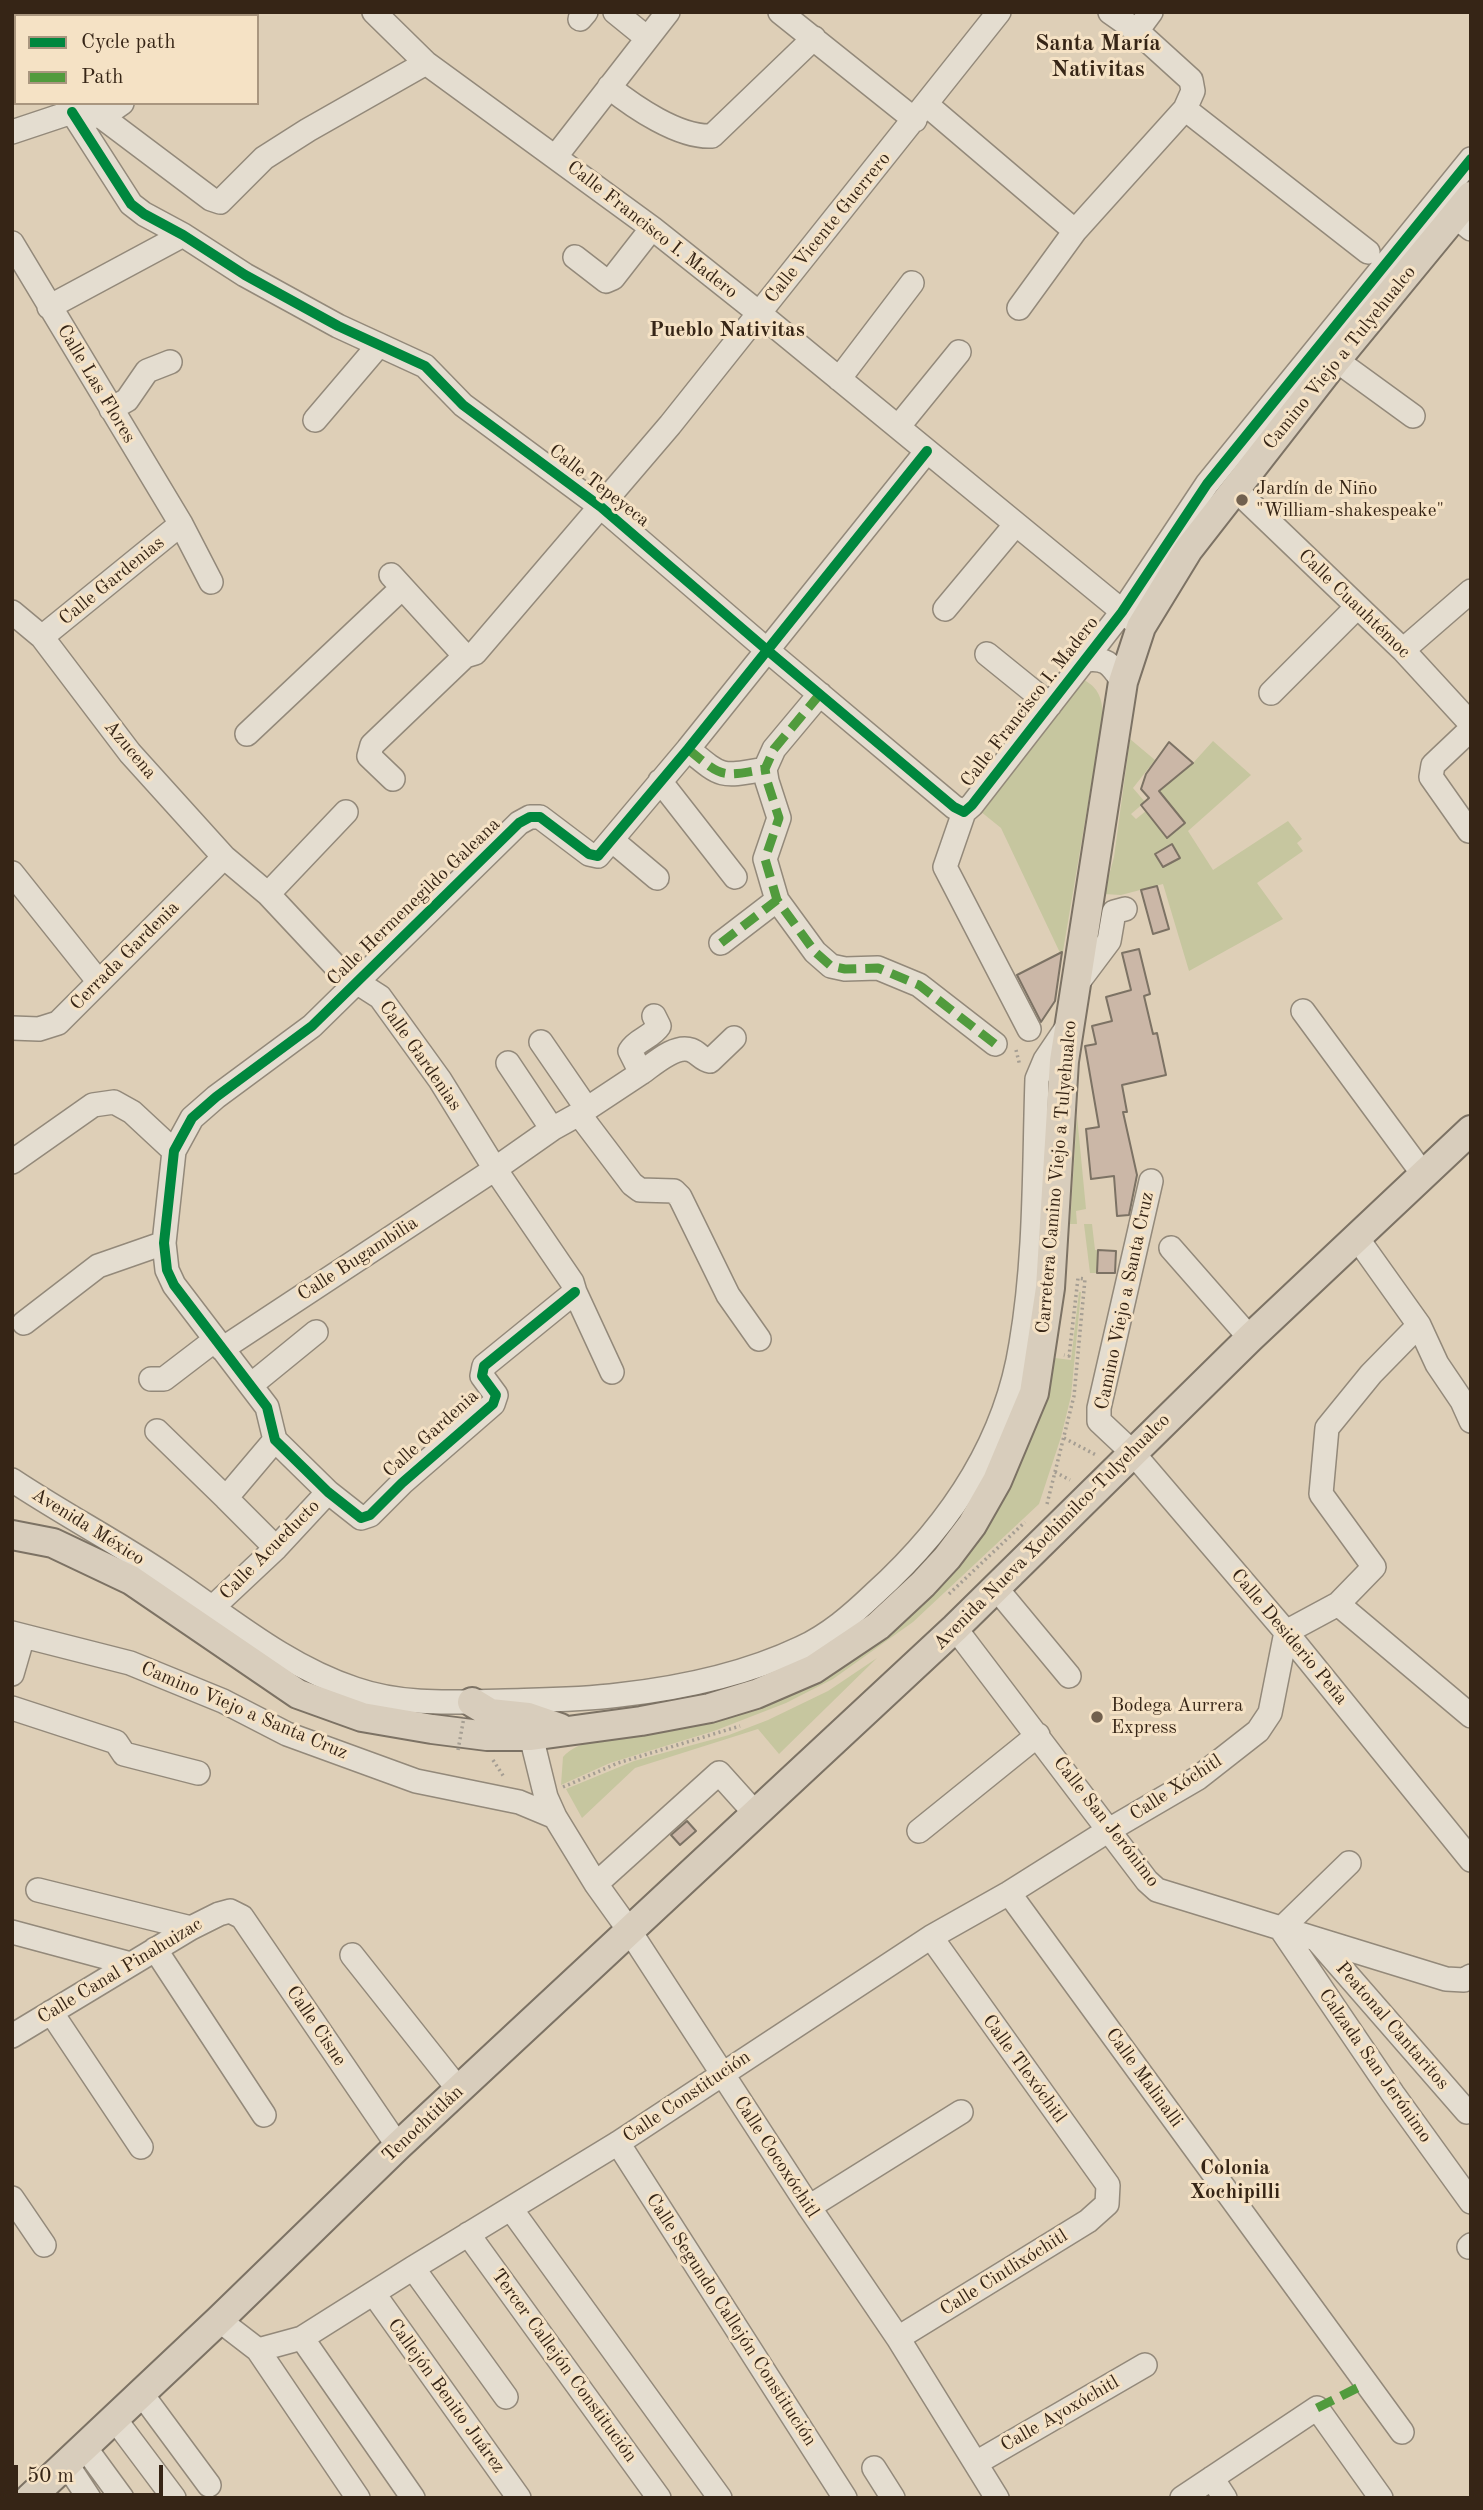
<!DOCTYPE html>
<html>
<head>
<meta charset="utf-8">
<style>
  body { margin:0 }
  #map { position:relative; width:1483px; height:2510px; overflow:hidden; background:#decfb7; font-family:"Old Standard TT",serif }
  canvas { display:block }
  .frame { position:absolute; inset:0; border:14px solid #362516; pointer-events:none }
  .legend { position:absolute; left:14px; top:14px; width:245px; height:91px; box-sizing:border-box; background:#f5e2c5; border:2px solid #a9967f; margin:0; padding:9px 12px; list-style:none; font-size:21px; color:#362516 }
  .legend li { display:flex; align-items:center; gap:14px; height:35px }
  .legend b { width:35px; border:2px solid #a9967f }
  .scale { position:absolute; left:14px; top:2465px; width:149px; height:32px; box-sizing:border-box; border:4px solid #362516; border-top:0; padding-left:9px; font-size:21px; line-height:24px; white-space:nowrap; color:#362516; -webkit-text-stroke:5px #f5e2c5; paint-order:stroke }
</style>
</head>
<body>
<div id="map">
<canvas width="1483" height="2510"></canvas>
<div class="frame"></div>
<ul class="legend">
<li><b style="height:9px;background:#00873e"></b>Cycle path</li>
<li><b style="height:9px;background:#519b3d"></b>Path</li>
</ul>
<div class="scale">50 m</div>
</div>
<script>
const ctx = document.querySelector('canvas').getContext('2d');
ctx.lineJoin = 'round';
function paint(path, color) {
  ctx.fillStyle = color;
  ctx.fill(path, 'evenodd');
}
function trace(path, color, width, dash) {
  ctx.strokeStyle = color;
  ctx.lineWidth = width;
  ctx.lineCap = dash ? 'butt' : 'round';
  ctx.setLineDash(dash || []);
  ctx.stroke(path);
}
function label(font, color, halo, rows, align = 'center') {
  ctx.font = font + ' "Old Standard TT",serif';
  ctx.lineWidth = 6;
  ctx.setLineDash([]);
  ctx.textBaseline = 'middle';
  ctx.strokeStyle = halo;
  ctx.fillStyle = color;
  for (const [text, x, y, turn = 0] of rows) {
    ctx.save();
    ctx.translate(x, y);
    ctx.rotate((+turn || 0) * Math.PI / 180);
    ctx.textAlign = isNaN(turn) ? turn : align;
    if (halo) ctx.strokeText(text, 0, 0);
    ctx.fillText(text, 0, 0);
    ctx.restore();
  }
}
paint(new Path2D(`
  M1084 680C1099 688 1102 699 1103 715L1062 957 1001 828 980 811 1077 683Z
  M1130 739 1155 760 1133 788 1145 802 1131 814 1136 819 1146 811 1167 838 1185 823 1159 791 1193 763 1213 741 1251 775 1188 831 1213 870 1288 821 1302 839 1297 843 1303 851 1257 883 1283 919 1189 971 1163 884 1121 895 1104 894 1114 857Z
  M1077 1116 1086 1209 1076 1211 1077 1224H1070Z
  M1084 1224H1092L1095 1250H1098L1097 1273H1090Z
  M1079 1292H1081L1071 1396 1061 1437 1039 1504 913 1622 833 1679 786 1703 714 1731 610 1763 561 1785 563 1757C578 1740 602 1741 623 1738 702 1726 756 1714 827 1675L998 1504 1020 1464 1037 1420 1055 1358 1071 1360Z
  M877 1658 779 1754 758 1729 635 1768 582 1818 566 1789 634 1761 729 1735 768 1720 828 1691Z`), '#c6c69f');
const building = new Path2D(`
  M1169 742 1193 763 1159 791 1185 823 1167 838 1141 805 1149 798 1141 789 1146 774Z
  M1172 844 1180 858 1163 867 1155 854Z
  M1157 886 1169 929 1153 934 1141 890Z
  M1139 949 1150 994 1144 996 1153 1034 1157 1033 1166 1075 1122 1085 1127 1112H1123L1137 1175 1129 1215 1117 1216 1114 1176 1091 1179 1086 1129 1099 1127 1085 1046 1096 1044 1092 1026 1112 1021 1106 997 1131 990 1122 953Z
  M1062 952 1055 1001 1041 1022 1017 975Z
  M1098 1250 1116 1251 1115 1273H1097Z
  M687 1821 696 1831 680 1845 671 1835Z`);
paint(building, '#cbb7a7');
trace(building, '#7c7264', 2);
const minor = new Path2D(`
  M374 12 426 63 652 228 759 313 1133 620
  M615 12 647 38
  M780 12 915 120
  M580 19 586 12
  M1137 31 1151 12
  M609 87C634 107 679 138 712 136L814 38
  M927 105 1075 231
  M1185 109 1368 252
  M72 112 131 204 144 214 183 235 245 275 338 326 425 366 463 405 601 507 767 650 954 807 964 812
  M102 117 122 103
  M12 132 72 112 102 117 211 199 220 202 264 158 308 130 426 63
  M556 156 668 12
  M1456 217 1471 229
  M12 243 181 524 211 582
  M575 257 606 281 613 278 652 228
  M49 307 183 235
  M1019 308 1075 231 1185 109 1193 91 1191 80 1137 31 1110 12
  M1336 360 1413 416
  M839 379 912 283
  M111 409 127 400 147 371 170 362
  M315 420 378 346
  M898 427 959 352
  M1234 488 1403 650 1471 724
  M391 575 465 656 475 653 670 425 999 12
  M945 609 1016 524
  M12 612 42 637 130 753 224 857 268 894 341 972 380 997 440 1080 495 1169 572 1282 575 1292 612 1372
  M42 637 181 524
  M1403 650 1471 591
  M987 654 1050 705
  M1085 660C1107 657 1111 665 1123 682
  M1271 693 1357 607
  M820 694 774 749 765 769 767 781 779 818 765 859 777 900 815 952 831 966 845 969 878 968 919 985 995 1044
  M247 734 402 588
  M688 749C723 778 720 777 765 769
  M393 779 369 756 372 745 465 656
  M660 781 735 877
  M1469 831 1431 777 1433 765 1471 729
  M613 841 657 878
  M12 873 99 982
  M268 894 346 812
  M721 943 777 900
  M1076 985 1109 941 1114 912 1125 909
  M1303 1011 1423 1174
  M12 1028 39 1029 58 1023 224 857
  M1029 1029 945 867 964 812 972 805 1122 612 1207 484 1471 159
  M541 1042 587 1109
  M508 1063 552 1129
  M641 1073C654 1064 675 1044 691 1050 699 1053 702 1060 710 1061L734 1038
  M579 1114 632 1184 640 1190 674 1191 680 1197 728 1295 759 1339
  M12 1162 93 1105 114 1102 132 1112 174 1151
  M1151 1181 1099 1408V1421L1132 1452 1286 1632 1471 1860
  M1357 1238 1419 1325 1437 1364 1462 1401 1471 1421
  M1171 1248 1250 1338
  M575 1292 484 1366 482 1376 496 1395 493 1404 402 1483 370 1515 361 1518 328 1492 275 1440 267 1407 174 1285 167 1270 164 1243 174 1151 192 1118 216 1097 312 1026 519 823 530 817H540L589 854 598 856 688 749 927 451
  M24 1323 98 1266 164 1243
  M222 1349 495 1169 552 1129 579 1114 641 1073 630 1051C637 1039 651 1038 659 1026L654 1016
  M151 1379H164L215 1340
  M251 1385 316 1332
  M157 1431 226 1498
  M275 1440 226 1498 276 1548
  M12 1480C63 1514 117 1542 167 1576 228 1617 285 1666 355 1689 404 1706 455 1702 505 1701 543 1700 581 1700 619 1695 682 1688 744 1675 801 1648 829 1635 852 1615 874 1594 948 1527 1005 1445 1021 1344 1036 1257 1034 1167 1037 1079L1045 1060 1068 1026
  M996 1588 1069 1676
  M1338 1604 1471 1716
  M212 1608 276 1548 328 1492
  M955 1628 1147 1881 1157 1890 1446 1979 1464 1980 1471 1976
  M12 1633 130 1663 223 1701 287 1734 416 1781 519 1802 555 1817
  M12 1674 23 1636
  M12 1708 116 1742 124 1754 198 1773
  M531 1736 546 1797 555 1817 596 1884 629 1930 809 2207 898 2338 997 2498
  M919 1831 1038 1735
  M1349 1863 1281 1929 1393 2094 1471 2202
  M596 1884 719 1773 755 1813
  M38 1890 191 1928
  M1009 1893 1402 2432
  M12 1932 131 1964
  M1317 1940 1467 2112
  M155 1949 264 2115
  M352 1955 459 2090
  M51 2012 141 2147
  M12 2036 191 1928 219 1914 230 1911 242 1917 398 2146
  M618 2143 845 2498
  M12 2198 44 2245
  M809 2207 961 2112
  M511 2209 720 2498
  M468 2234 659 2498
  M1469 2247 1471 2245
  M413 2268 506 2397
  M374 2294 519 2498
  M219 2320 258 2350 358 2498
  M302 2338 413 2498
  M898 2338 1088 2221 1107 2204 1108 2185 931 1937
  M258 2350 302 2338 413 2268 618 2143 931 1937 1009 1893 1109 1830 1198 1778 1258 1731 1270 1713 1286 1632 1338 1604 1374 1567 1321 1494 1327 1428 1371 1374 1419 1325
  M141 2393 209 2485
  M114 2418 174 2498
  M84 2446 122 2498
  M66 2463 89 2498
  M976 2463 1145 2365
  M874 2468 893 2498
  M1212 2478 1225 2498
  M1182 2498 1317 2408 1381 2498`);
const major = new Path2D(`
  M12 1535 53 1543 131 1580 298 1694 362 1717 432 1729 487 1736H531L641 1721 710 1708 756 1694 814 1669 878 1626 923 1584 947 1558 972 1525 997 1481 1034 1393 1050 1288 1064 1061 1123 682 1141 627 1188 550 1336 360 1471 196
  M472 1702 490 1713 528 1717 560 1728
  M30 2498 219 2320 398 2146 955 1628 1250 1338 1471 1130`);
trace(minor, '#93897a', 26);
trace(major, '#7c7264', 32);
trace(new Path2D(`
  M1016 1050 1020 1066
  M1064 1438 1096 1455
  M1055 1472 1070 1480
  M1047 1504 1074 1396 1085 1279 1078 1278 1069 1356 1064 1355
  M949 1594 1025 1522
  M493 1760 504 1777
  M563 1787 618 1763 740 1726`), '#a59e93', 3.5, [2, 3.5]);
trace(minor, '#e4ddd0', 23);
trace(major, '#d8cdbc', 28);
trace(new Path2D(`
  M458 1750 464 1717`), '#a59e93', 3.5, [2, 3.5]);
trace(new Path2D(`
  M820 694 774 749 765 769 767 781 779 818 765 859 777 900 815 952 831 966 845 969 878 968 919 985 995 1044
  M688 749C723 778 720 777 765 769
  M721 943 777 900
  M1317 2408 1365 2384`), '#519b3d', 9, [18, 9]);
trace(new Path2D(`
  M72 112 131 204 144 214 183 235 245 275 338 326 425 366 463 405 601 507 767 650 954 807 964 812 972 805 1122 612 1207 484 1471 159
  M575 1292 484 1366 482 1376 496 1395 493 1404 402 1483 370 1515 361 1518 328 1492 275 1440 267 1407 174 1285 167 1270 164 1243 174 1151 192 1118 216 1097 312 1026 519 823 530 817H540L589 854 598 856 688 749 927 451`), '#00873e', 10);
for (const [x, y, r, color] of [
  [1242,500,7,"#71604e"],
  [1097,1717,7,"#71604e"]
]) {
  const dot = new Path2D();
  dot.arc(x, y, r, 0, 2 * Math.PI);
  ctx.fillStyle = color;
  ctx.fill(dot);
  trace(dot, '#f5e2c5', 2.5);
}
label('19px', '#362516', '#f5e2c5', [
  ["Calle Vicente Guerrero",828,228,-51],
  ["Calle Francisco I. Madero",652,230,38],
  ["Camino Viejo a Tulyehualco",1340,358,-51],
  ["Calle Las Flores",96,384,59],
  ["Calle Tepeyeca",599,486,38],
  ["Calle Gardenias",112,581,-39],
  ["Calle Cuauhtémoc",1354,604,44],
  ["Calle Francisco I. Madero",1030,702,-52],
  ["Azucena",130,750,50],
  ["Calle Hermenegildo Galeana",414,902,-44],
  ["Cerrada Gardenia",125,956,-45],
  ["Calle Gardenias",420,1056,55],
  ["Carretera Camino Viejo a Tulyehualco",1057,1177,-85],
  ["Calle Bugambilia",358,1259,-33],
  ["Camino Viejo a Santa Cruz",1125,1301,-78],
  ["Calle Gardenia",431,1434,-42],
  ["Avenida México",88,1527,32],
  ["Avenida Nueva Xochimilco-Tulyehualco",1052,1532,-45],
  ["Calle Acueducto",270,1550,-45],
  ["Calle Desiderio Peña",1289,1637,50],
  ["Camino Viejo a Santa Cruz",244,1711,23],
  ["Calle Xóchitl",1176,1788,-33],
  ["Calle San Jerónimo",1106,1822,52],
  ["Calle Canal Pinahuizac",120,1971,-31],
  ["Calle Cisne",316,2026,56],
  ["Peatonal Cantaritos",1392,2026,49],
  ["Calzada San Jerónimo",1375,2066,55],
  ["Calle Tlexóchitl",1024,2069,54],
  ["Calle Malinalli",1144,2078,54],
  ["Calle Constitución",687,2097,-34],
  ["Tenochtitlán",423,2124,-43],
  ["Calle Cocoxóchitl",776,2157,57],
  ["Calle Cintlixóchitl",1004,2273,-32],
  ["Calle Segundo Callejón Constitución",731,2320,57],
  ["Tercer Callejón Constitución",564,2366,54],
  ["Callejón Benito Juárez",446,2396,54],
  ["Calle Ayoxóchitl",1060,2414,-30]
]);
label('19px', '#362516', '#f5e2c5', [
  ["Jardín de Niño",1256,489],
  ["\"William-shakespeake\"",1256,511],
  ["Bodega Aurrera",1111,1706],
  ["Express",1111,1728]
], 'left');
label('bold 21px', '#362516', '#f5e2c5', [
  ["Pueblo Nativitas",727,330],
  ["Colonia",1235,2168],
  ["Xochipilli",1235,2192]
]);
label('bold 23px', '#362516', '#f5e2c5', [
  ["Santa María",1098,44],
  ["Nativitas",1098,70]
]);
</script>
</body>
</html>
